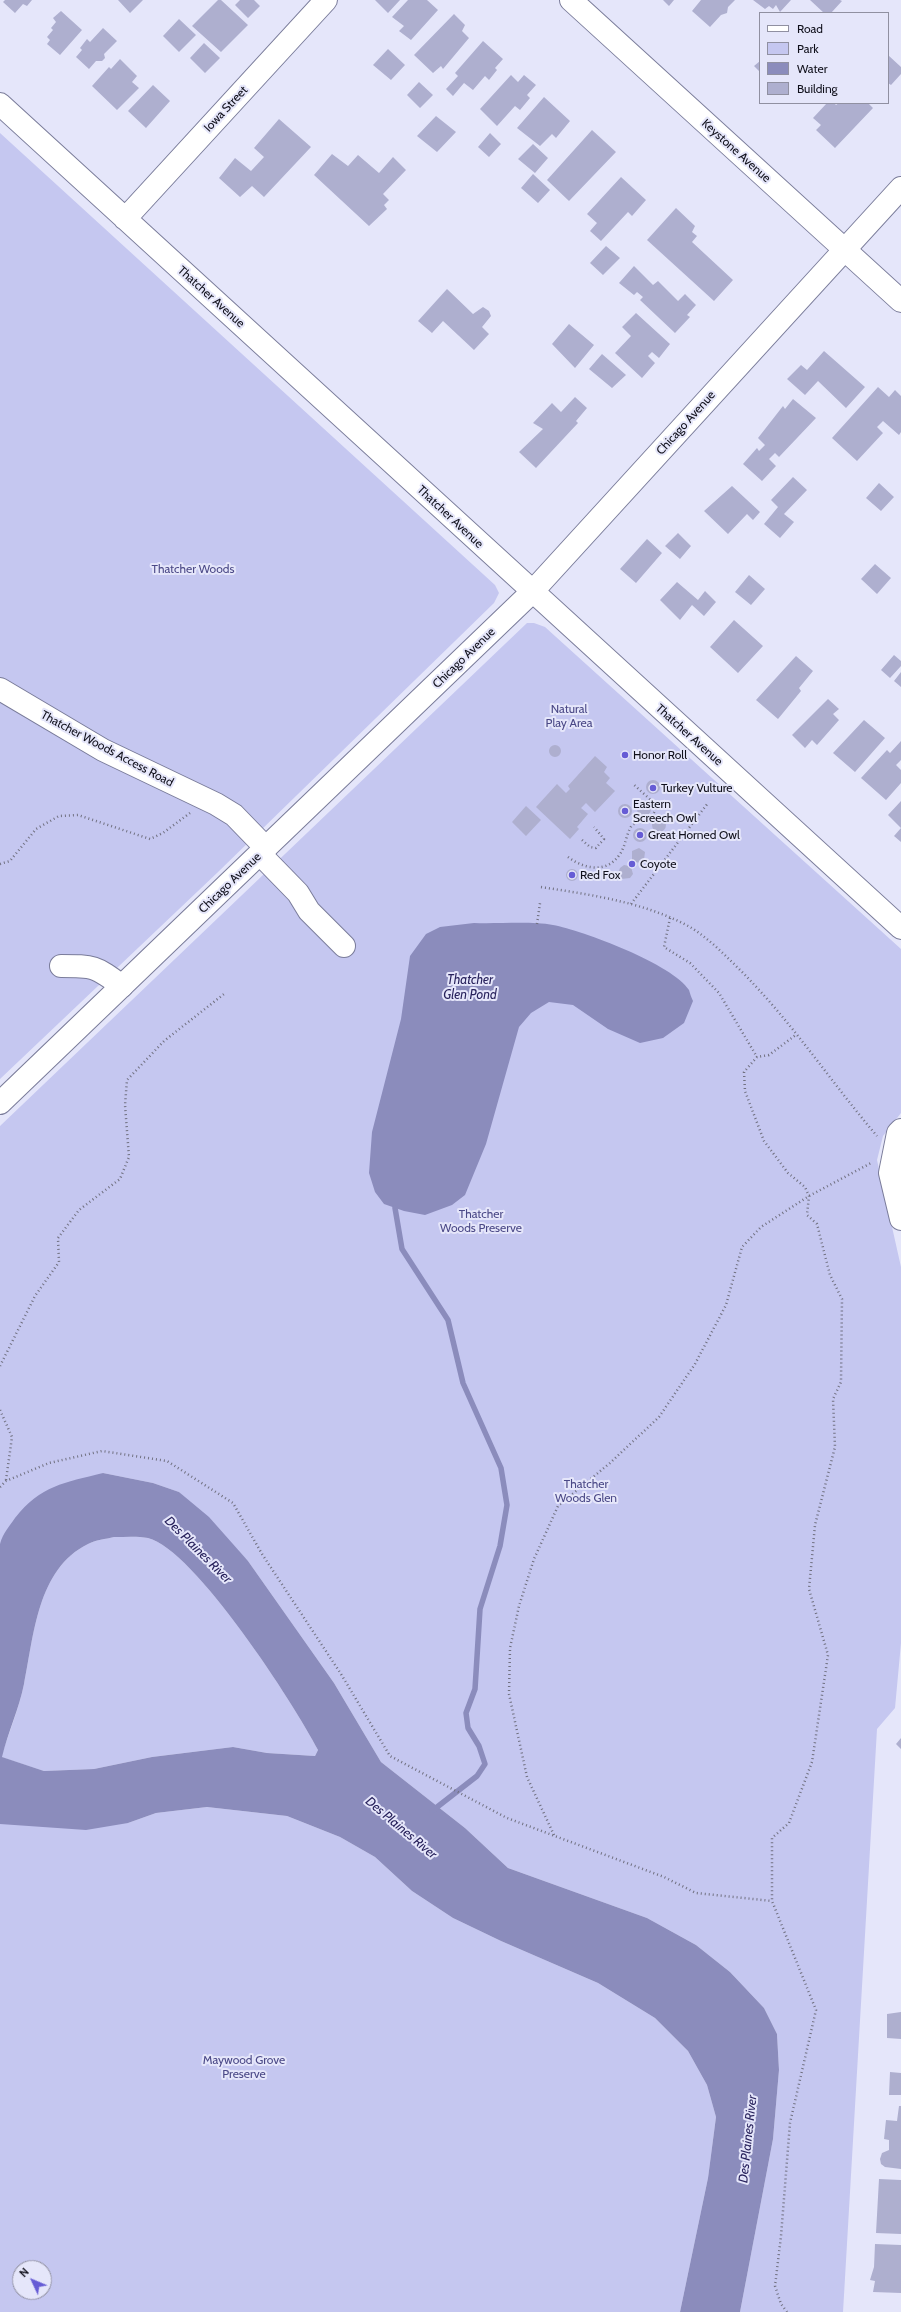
<!DOCTYPE html>
<html>
<head>
<meta charset="utf-8">
<style>
  body { margin:0 }
  #map { position:relative; width:901px; height:2312px; overflow:hidden; background:#e5e6fa; font-family:Cabin,sans-serif }
  canvas { display:block }
  .legend { position:absolute; left:759px; top:12px; width:130px; height:92px; box-sizing:border-box; background:#e5e6fa; border:1px solid #9090a1; margin:0; padding:5px 7px; list-style:none; font-size:12px; color:#10101b }
  .legend li { display:flex; align-items:center; gap:8px; height:20px }
  .legend b { width:20px; border:1px solid #9090a1 }
  .north { position:absolute; left:12px; top:2260px; width:40px; height:40px; box-sizing:border-box; background:#e5e6fa; border:1px solid #9090a1; border-radius:50%; rotate:314deg; font-size:11px; font-weight:700; line-height:16px; text-align:center; color:#10101b }
  .north::after { content:''; display:block; margin:auto; width:14px; height:18px; background:#665cd5; clip-path:polygon(50% 0,100% 100%,50% 72%,0 100%) }
</style>
</head>
<body>
<div id="map">
<canvas width="901" height="2312"></canvas>
<ul class="legend">
<li><b style="height:5px;background:#fff"></b>Road</li>
<li><b style="height:11px;background:#c5c7f0"></b>Park</li>
<li><b style="height:11px;background:#8b8cbc"></b>Water</li>
<li><b style="height:11px;background:#aeafcf"></b>Building</li>
</ul>
<div class="north">N</div>
</div>
<script>
const ctx = document.querySelector('canvas').getContext('2d');
ctx.lineJoin = 'round';
function paint(path, color) {
  ctx.fillStyle = color;
  ctx.fill(path, 'evenodd');
}
function trace(path, color, width, dash) {
  ctx.strokeStyle = color;
  ctx.lineWidth = width;
  ctx.lineCap = dash ? 'butt' : 'round';
  ctx.setLineDash(dash || []);
  ctx.stroke(path);
}
function label(font, color, halo, rows, align = 'center') {
  ctx.font = font + ' Cabin,sans-serif';
  ctx.lineWidth = 4;
  ctx.setLineDash([]);
  ctx.textBaseline = 'middle';
  ctx.strokeStyle = halo;
  ctx.fillStyle = color;
  for (const [text, x, y, turn = 0] of rows) {
    ctx.save();
    ctx.translate(x, y);
    ctx.rotate((+turn || 0) * Math.PI / 180);
    ctx.textAlign = isNaN(turn) ? turn : align;
    if (halo) ctx.strokeText(text, 0, 0);
    ctx.fillText(text, 0, 0);
    ctx.restore();
  }
}
paint(new Path2D(`
  M0 133 495 585 499 593 494 603 217 873 0 1079Z
  M527 623H534L545 627 901 949V1113L883 1136 877 1160 901 1267V1643L895 1708 877 1729 843 2312H740L773 2139 779 2070 777 2034 764 2008 730 1972 696 1945 647 1918 508 1868 465 1828 381 1762 334 1683 248 1561 179 1492 153 1483 103 1473 0 1544V1126Z
  M114 1537C125 1537 138 1536 148 1538 194 1549 295 1705 318 1750L315 1756 267 1753 233 1747 152 1757 94 1769 44 1771 1 1757C9 1733 19 1708 24 1684 34 1636 37 1569 88 1544 95 1540 106 1539 114 1537Z
  M207 1807 287 1816 340 1837 375 1857 412 1891 453 1918 501 1941 598 1983 655 2018 688 2051 707 2085 716 2117 708 2178 680 2312H0V1824L128 1823 156 1813ZM20 2268H44V2292H20Z`), '#c5c7f0');
paint(new Path2D(`
  M474 923C498 924 531 921 553 925 582 930 674 965 689 990 690 993 691 997 693 1001L684 1023 663 1038 640 1043 608 1029 573 1005 549 1002 531 1013 519 1027 486 1144 465 1195 452 1205 425 1215 404 1211 384 1204 375 1192 369 1173 372 1132 401 1019 410 956 426 934 440 927Z
  M103 1473 153 1483 179 1492 209 1517 248 1561 334 1683 381 1762 465 1828 508 1868 647 1918 696 1945 730 1972 764 2008 777 2034 779 2070 773 2139 740 2312H680L708 2178 716 2117 707 2085 688 2051 655 2018 598 1983 501 1941 453 1918 412 1891 375 1857 340 1837 287 1816 207 1807 156 1813 128 1823 86 1830 0 1824V1544C3 1533 9 1527 15 1518 41 1485 64 1483 103 1473ZM114 1537C125 1537 138 1536 148 1538 194 1549 295 1705 318 1750L315 1756 267 1753 233 1747 152 1757 94 1769 44 1771 2 1757C8 1732 19 1709 24 1684 34 1636 37 1569 88 1544 95 1540 106 1539 114 1537Z`), '#8b8cbc');
trace(new Path2D(`
  M395 1208 402 1249 448 1320 463 1383 501 1468 507 1505 500 1546 480 1609 475 1689 466 1713 468 1728 479 1746 485 1764 477 1776 432 1811`), '#8b8cbc', 5.5);
paint(new Path2D(`
  M5 0H32L27 6 23 4 15 13 3 2Z
  M118 0H143L130 13Z
  M218 0H221L248 25 221 52 192 26Z
  M240 0H254L260 6 248 18 235 5Z
  M375 0H400L388 13Z
  M408 0H427L438 10 411 40 399 31 404 26 392 17Z
  M663 0H674L669 6Z
  M701 0H735L728 7 727 13 721 15 710 27 692 11Z
  M753 0H791L780 12 776 5 773 9 769 6 765 9Z
  M810 0H840L842 1 831 13H824Z
  M61 11 82 30 60 55 47 44 50 40 47 37 53 30 51 28 56 22 53 18Z
  M454 14 465 25 462 31 469 38 443 69 441 66 433 73 414 55Z
  M179 19 196 35 179 52 163 36Z
  M103 28 117 41 104 54 105 58 102 61H96L89 69 76 57 82 50 80 48 87 39 90 42Z
  M483 41 503 59 495 68 497 70 489 80 485 76 473 90 464 83 453 96 446 89 458 76 455 73Z
  M204 43 220 58 205 73 190 58Z
  M388 49 405 65 391 80 373 65Z
  M888 55 901 67V74L891 85 888 83Z
  M120 59 137 76 132 82 139 88 117 110 92 86 109 67 111 69Z
  M760 61V72L754 66Z
  M511 75 518 82 524 75 536 85 527 95 530 98 520 110 515 106 497 126 480 109Z
  M419 82 433 95 420 108 407 95Z
  M153 85 170 101 146 128 128 111Z
  M544 97 570 121 556 138 552 134 540 146 517 128Z
  M827 103H834L836 105 839 103H868L873 108 835 148 816 130 821 125 813 118Z
  M436 116 456 132 437 152 417 136Z
  M279 119 311 147 264 197 252 186 240 197 219 178 235 158 251 171 264 157 254 148Z
  M592 130 616 152 569 201 547 180Z
  M490 133 501 144 489 157 478 147Z
  M533 144 548 158 535 173 518 159Z
  M332 154 348 166 358 155 379 173 393 157 406 170 383 194 389 200 384 205 387 209 369 226 314 175Z
  M533 174 550 190 538 203 521 188Z
  M621 177 646 200 632 216 628 212 601 241 590 231 597 223 587 214Z
  M676 208 695 226 692 232 697 236 692 242 733 280 714 301 647 240Z
  M606 246 620 258 603 275 590 263Z
  M634 266 653 285 658 281 678 301 685 294 696 305 687 315 690 317 675 333 640 300 643 297 637 292 634 295 619 283Z
  M447 289 473 314 483 307 489 311 491 316 482 327 489 334 474 350 443 321 432 333 418 321Z
  M636 313 670 344 659 358 652 352 648 356 655 363 642 378 615 353 631 336 622 327Z
  M569 324 594 345 575 368 552 344Z
  M824 351 865 387 846 408 818 381 805 395 787 379 801 365 807 370Z
  M602 354 626 375 612 388 589 369Z
  M878 387 889 397 895 390 901 396V432L899 435 883 421 877 427 883 433 857 461 832 438Z
  M575 397 587 408 576 421 578 423 536 468 519 452 543 429 533 423 552 403 561 412Z
  M793 399 816 418 779 457 775 453 769 459 776 466 762 481 743 464 757 448 759 451 765 445 758 438 783 406 785 409Z
  M793 477 807 490 784 514 794 522 780 538 764 524 778 507 771 500Z
  M879 483 894 497 881 511 866 498Z
  M732 486 760 512 753 520 747 514 728 534 704 511Z
  M678 533 691 546 680 559 665 546Z
  M647 539 662 553 636 583 620 569Z
  M875 564 891 578 877 594 861 579Z
  M749 575 765 589 751 605 735 592Z
  M677 582 698 600 705 591 716 602 704 616 692 605 680 620 660 600Z
  M734 620 763 646 738 673 710 647Z
  M894 655 901 661V666L890 678 881 670Z
  M796 656 813 671 799 688 801 691 778 719 756 700Z
  M901 672V687L894 681Z
  M828 699 839 709 833 714 839 720 817 745 812 740 805 748 792 735Z
  M864 720 885 738 855 772 833 753Z
  M901 741V760L896 765 901 770V783L886 800 861 778 887 750 890 753Z
  M549 751a6 6 0 1 1 12 0a6 6 0 1 1-12 0Z
  M595 756 607 767 604 772 610 778 606 783 615 791 595 812 586 803 581 808 588 814 577 827 579 829 570 839 536 807 557 784 566 793 570 789 568 786Z
  M646 787a7 7 0 1 1 14 0a7 7 0 1 1-14 0Z
  M901 801V828L888 815Z
  M637 809a7 7 0 1 1 14 0a7 7 0 1 1-14 0Z
  M618 811a7 7 0 1 1 14 0a7 7 0 1 1-14 0Z
  M526 806 541 820 526 836 512 822Z
  M652 825a7 7 0 1 1 14 0a7 7 0 1 1-14 0Z
  M633 835a7 7 0 1 1 14 0a7 7 0 1 1-14 0Z
  M901 828V842L894 836Z
  M639 848 645 852 644 860 641 863 634 862 631 867 633 874 630 878 621 879 618 873 620 868 624 865 629 866 632 861V851Z
  M566 875a6 6 0 1 1 12 0a6 6 0 1 1-12 0Z
  M901 1738V1749L896 1744Z
  M901 2012V2039L887 2038V2014Z
  M890 2072 901 2073V2095H889Z
  M899 2106H901V2169L885 2167 881 2164 880 2159 882 2153 889 2150V2140L884 2139 886 2120 897 2121Z
  M879 2179 901 2180V2234L876 2233Z
  M875 2244 901 2245V2293L873 2292 875 2281 870 2280 874 2267Z`), '#aeafcf');
const minor = new Path2D(`
  M571 0 901 301
  M0 104 901 928
  M125 219 326 0
  M0 689 103 750 216 804 234 815 266 848
  M260 854 298 893 309 911 344 946
  M61 966C94 966 95 966 122 986
  M901 1130 898 1133 890 1173 901 1219`);
const major = new Path2D(`
  M0 1103 532 592 901 188`);
trace(minor, '#7a7c9a', 24);
trace(major, '#7a7c9a', 24);
trace(new Path2D(`
  M582 840 590 847 596 848 604 839 594 827
  M568 857C584 869 607 874 620 854 626 845 626 834 632 825 642 819 652 821 656 808L653 802 633 784
  M0 864 10 861 36 829 59 816 78 815 150 839 163 833 190 813
  M541 887C592 895 644 902 690 927 708 938 723 953 738 968 790 1019 830 1081 877 1136
  M631 904 708 803
  M670 918 664 947 690 963 719 993 757 1057
  M537 924 540 903
  M0 1366 35 1296 59 1262 58 1238 79 1210 120 1179 129 1157 125 1105 127 1080 164 1041 224 994
  M0 1410 12 1437 6 1480
  M0 1487 6 1481 49 1463 102 1451 167 1461 233 1503 262 1554 341 1674 390 1756 507 1818 664 1877 696 1893 772 1901
  M554 1835 527 1777 509 1694 510 1648 519 1606 534 1559 558 1506 610 1463 659 1417 695 1364 726 1305 742 1247 761 1227 809 1196 871 1163
  M787 2312 781 2304 775 2286 781 2236 790 2123 816 2010 772 1901V1838L789 1823 812 1762 828 1655 809 1589 815 1525 835 1447 833 1399 841 1382 842 1299 830 1275 817 1224 807 1215 809 1196 805 1187 788 1173 764 1141 745 1091 744 1072 757 1057 769 1055 797 1034`), '#717181', 2.5, [1, 3]);
trace(minor, '#fff', 22);
trace(major, '#fff', 22);
for (const [x, y, r, color] of [
  [625,755,4,"#665cd5"],
  [653,788,4,"#665cd5"],
  [625,811,4,"#665cd5"],
  [640,835,4,"#665cd5"],
  [632,864,4,"#665cd5"],
  [572,875,4,"#665cd5"]
]) {
  const dot = new Path2D();
  dot.arc(x, y, r, 0, 2 * Math.PI);
  ctx.fillStyle = color;
  ctx.fill(dot);
  trace(dot, '#e5e6fa', 1.5);
}
label('12px', '#10101b', '#e5e6fa', [
  ["Iowa Street",226,109,-47],
  ["Keystone Avenue",736,151,42],
  ["Thatcher Avenue",211,297,42],
  ["Chicago Avenue",686,423,-48],
  ["Thatcher Avenue",450,517,43],
  ["Chicago Avenue",464,658,-44],
  ["Thatcher Avenue",689,735,42],
  ["Thatcher Woods Access Road",107,749,28],
  ["Chicago Avenue",230,883,-44]
]);
label('12px', '#4b4987', '#e5e6fa', [
  ["Thatcher Woods",193,569],
  ["Natural",569,709],
  ["Play Area",569,723],
  ["Thatcher",481,1214],
  ["Woods Preserve",481,1228],
  ["Thatcher",586,1484],
  ["Woods Glen",586,1498],
  ["Maywood Grove",244,2060],
  ["Preserve",244,2074]
]);
label('12px', '#10101b', '#e5e6fa', [
  ["Honor Roll",633,755],
  ["Turkey Vulture",661,788],
  ["Eastern",633,804],
  ["Screech Owl",633,818],
  ["Great Horned Owl",648,835],
  ["Coyote",640,864],
  ["Red Fox",580,875]
], 'left');
label('italic 13px', '#28225c', '#e5e6fa', [
  ["Thatcher",470,980],
  ["Glen Pond",470,995],
  ["Des Plaines River",198,1550,45],
  ["Des Plaines River",401,1828,40],
  ["Des Plaines River",748,2139,-84]
]);
</script>
</body>
</html>
